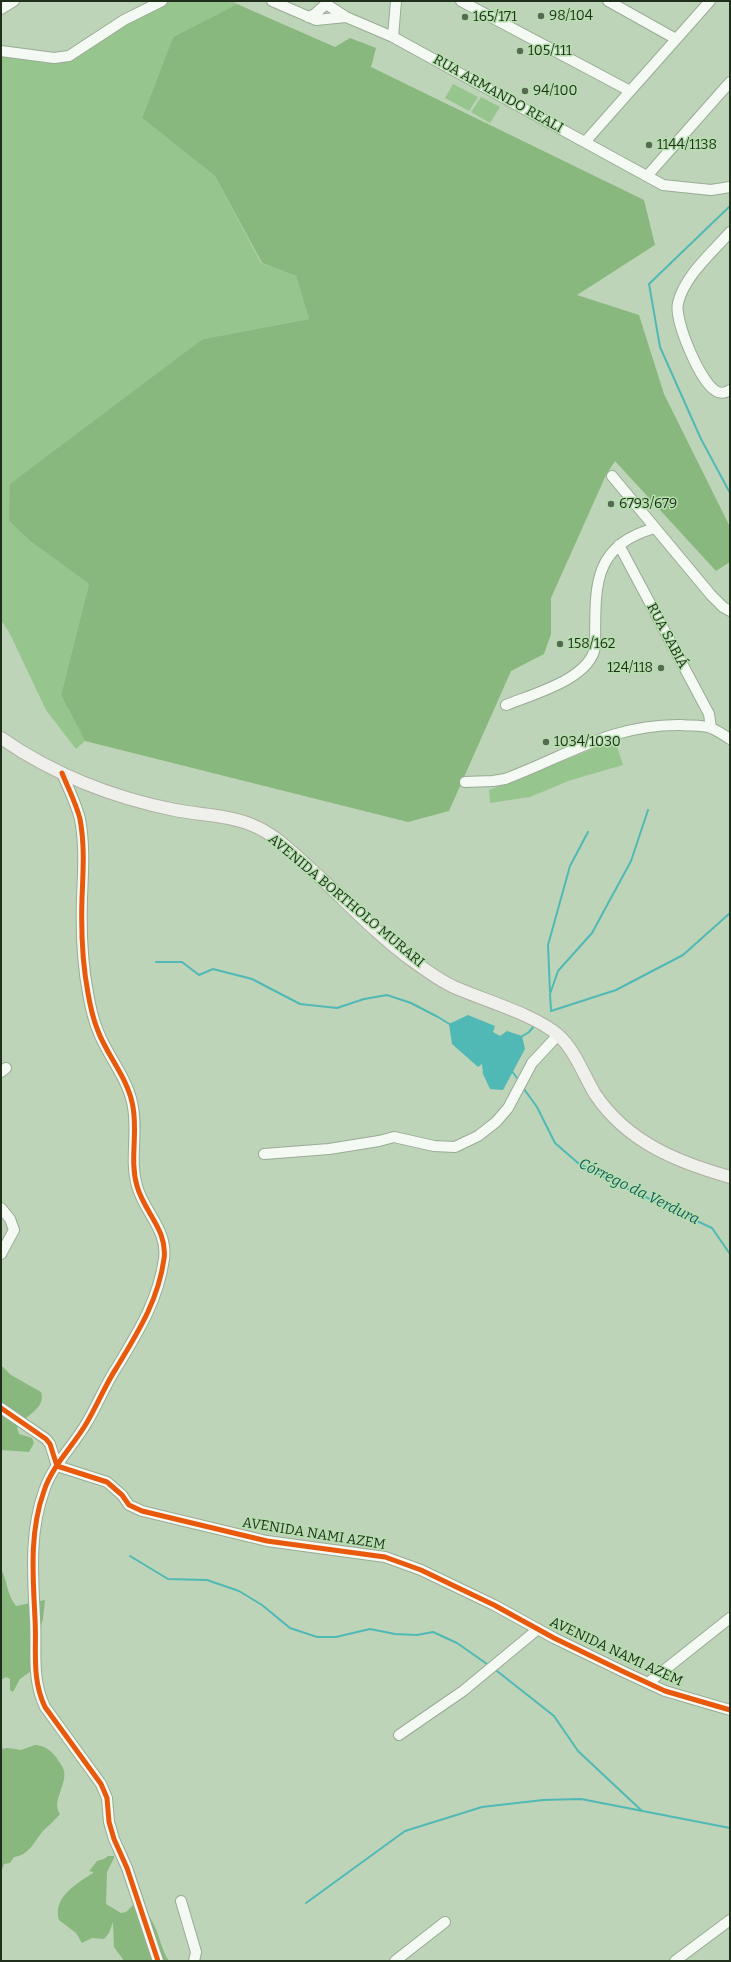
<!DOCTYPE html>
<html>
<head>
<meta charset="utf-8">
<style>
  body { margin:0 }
  #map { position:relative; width:731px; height:1962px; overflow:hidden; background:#bdd4b8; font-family:Bitter,serif }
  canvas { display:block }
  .frame { position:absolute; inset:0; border:2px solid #1f2f1c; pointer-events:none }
</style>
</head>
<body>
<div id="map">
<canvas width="731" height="1962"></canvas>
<div class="frame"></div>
</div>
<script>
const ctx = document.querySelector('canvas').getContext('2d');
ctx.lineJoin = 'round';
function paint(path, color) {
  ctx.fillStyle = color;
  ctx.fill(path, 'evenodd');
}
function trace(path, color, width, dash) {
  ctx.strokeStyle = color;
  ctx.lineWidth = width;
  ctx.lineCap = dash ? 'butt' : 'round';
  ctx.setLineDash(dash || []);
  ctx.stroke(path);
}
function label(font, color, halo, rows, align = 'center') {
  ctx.font = font + ' Bitter,serif';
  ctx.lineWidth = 3;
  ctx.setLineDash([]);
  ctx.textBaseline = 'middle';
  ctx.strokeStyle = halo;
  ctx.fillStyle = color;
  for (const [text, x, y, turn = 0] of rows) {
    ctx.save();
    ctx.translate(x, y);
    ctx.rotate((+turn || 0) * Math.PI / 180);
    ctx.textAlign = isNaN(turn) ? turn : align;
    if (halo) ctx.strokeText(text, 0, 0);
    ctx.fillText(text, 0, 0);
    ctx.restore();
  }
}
paint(new Path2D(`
  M168 1H232L237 4 173 37 142 118 215 176 261 263 296 276 309 319 203 339 9 521 30 541 89 584 61 695 85 741 76 749 46 710 9 632 1 620V51L69 56Z
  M453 84 478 97 469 111 445 98Z
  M481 97 500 107 490 123 471 112Z
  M615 740 623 765 571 780 530 797 490 803 489 790Z`), '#97c58e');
paint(new Path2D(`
  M237 4 335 47 350 38 376 48 371 67 644 200 655 245 577 295 639 315 664 394 730 527V562L716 571 615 461 606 475 551 598V634L544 654 511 671 449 811 408 822 85 741 61 695 89 584 30 541 9 521 10 484 203 339 309 319 296 276 262 263 215 176 142 118 173 37Z
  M1 1365 11 1375 41 1392C47 1409 23 1416 17 1428L19 1434 32 1438 34 1443 29 1452 1 1450Z
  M1 1569C8 1582 6 1593 16 1606L45 1600 43 1619 36 1644 35 1665 31 1671 20 1679 13 1692 10 1690V1679L6 1677 1 1680Z
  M35 1745C43 1745 51 1750 56 1757 58 1761 63 1766 64 1771 67 1785 51 1802 60 1814 55 1820 49 1825 44 1830 34 1841 30 1855 14 1857L10 1863 4 1864 1 1872V1749L8 1748 21 1750Z
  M108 1856H114V1858L107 1872 106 1904 121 1913 126 1912 133 1905C159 1914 156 1941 169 1961H124L114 1947 113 1922 109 1933 104 1939 92 1938 82 1943 76 1933 59 1920C52 1898 77 1883 93 1873V1872L89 1871 97 1861 104 1859Z`), '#88b87e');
paint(new Path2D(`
  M468 1015 495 1026 493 1032 500 1036 507 1031 522 1036 525 1049 503 1090 490 1089 483 1074 482 1064 478 1067 452 1044 449 1024Z`), '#51b9b5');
trace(new Path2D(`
  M730 206 649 284 660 347 701 439 730 493
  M648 810 631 861 592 933 558 971 550 994 551 1011 616 990 683 955 730 913
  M156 962H182L199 975 213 969 252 979 300 1004 337 1008 364 999 387 995 411 1003 438 1017 451 1025
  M550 992 548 945 570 866 588 832
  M521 1037 529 1032 534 1026
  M511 1070 517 1078
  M524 1089 537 1107 555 1143 578 1163 618 1184 712 1228 730 1254
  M130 1556 168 1579 207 1580 239 1591 262 1605 290 1628 317 1637H336L370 1629 395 1634 417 1635 433 1632 457 1643 487 1664
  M497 1671 554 1716 578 1751 642 1811
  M306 1903 405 1831 482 1807 543 1800 581 1799 730 1828`), '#51b9b5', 2);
const minor = new Path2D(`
  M272 1 316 20 346 17
  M461 1 630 91
  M608 1 676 39
  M326 4 346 17 393 37 663 185 711 190 730 187
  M1 9 14 1
  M308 17 315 14 326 4
  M393 37 396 1
  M1 51 54 58 69 56 124 20 162 1
  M585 142 710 1
  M647 176 730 82
  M730 232C712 253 685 275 678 303 674 320 700 382 716 391 720 394 726 393 730 390
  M612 476 711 595 723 607 730 611
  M619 545 709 714 711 728
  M506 705C533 694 590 679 595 647 596 591 589 546 655 528
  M62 773C68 788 76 803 80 819 85 846 83 872 82 898 81 930 82 962 88 993 90 1005 93 1019 98 1031 107 1055 126 1076 132 1102 139 1130 129 1159 137 1186 144 1212 168 1230 164 1259 158 1301 138 1332 117 1367 105 1385 97 1406 86 1424 73 1446 52 1466 44 1491 29 1533 33 1576 35 1619 37 1649 31 1678 45 1707L101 1784 107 1798 109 1822 114 1839 127 1868 158 1961
  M465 782 493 781 505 779C567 756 611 724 681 725 691 726 703 725 711 728 718 731 724 735 730 739
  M1 1072 6 1068
  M264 1154 329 1149 379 1141 394 1137 434 1146 455 1147 478 1136 496 1122 508 1108 532 1063 558 1035
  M1 1208 10 1219 14 1230 1 1254
  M1 1408 46 1439 50 1444 57 1466 107 1482 122 1495 129 1505 142 1511 267 1541 385 1557 421 1570 494 1605 554 1638 622 1671 665 1691 730 1710
  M648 1683 730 1618
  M399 1735 463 1691 538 1629
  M181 1901 196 1952 194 1961
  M395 1961 445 1922
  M675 1961 730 1920`);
const major = new Path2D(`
  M1 738C52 774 114 798 175 810 200 815 229 815 252 825 275 834 294 854 312 870 345 900 377 935 413 961 426 970 440 981 454 987 483 1000 536 1015 558 1035 575 1050 583 1074 595 1094 627 1142 677 1162 730 1177`);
trace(minor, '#99ab95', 12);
trace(major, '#adb1a3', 14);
trace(minor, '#f5f9f4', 10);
trace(major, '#efefeb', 12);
trace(new Path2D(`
  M62 773C68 788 76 803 80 819 85 846 83 872 82 898 81 930 82 962 88 993 90 1005 93 1019 98 1031 107 1055 126 1076 132 1102 139 1130 129 1159 137 1186 144 1212 168 1230 164 1259 158 1301 138 1332 117 1367 105 1385 97 1406 86 1424 73 1446 52 1466 44 1491 29 1533 33 1576 35 1619 37 1649 31 1678 45 1707L101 1784 107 1798 109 1822 114 1839 127 1868 158 1961
  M1 1408 46 1439 50 1444 57 1466 107 1482 122 1495 129 1505 142 1511 267 1541 385 1557 421 1570 494 1605 554 1638 622 1671 665 1691 730 1710`), '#e8590c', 5);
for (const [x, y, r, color] of [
  [541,16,4,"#566953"],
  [465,17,4,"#566953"],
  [520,51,4,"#566953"],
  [525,91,4,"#566953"],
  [649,145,4,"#566953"],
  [611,504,4,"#566953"],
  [560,644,4,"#566953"],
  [661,668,4,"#566953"],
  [546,742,4,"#566953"]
]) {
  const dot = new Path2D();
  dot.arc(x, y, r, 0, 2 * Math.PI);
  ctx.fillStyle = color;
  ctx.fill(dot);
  trace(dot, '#b5dfad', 1.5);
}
label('14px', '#1f2f1c', '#b5dfad', [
  ["98/104",549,16],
  ["165/171",473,17],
  ["105/111",528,51],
  ["94/100",533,91],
  ["1144/1138",657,145],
  ["6793/679",619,504],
  ["158/162",568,644],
  ["124/118",653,668,"right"],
  ["1034/1030",554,742]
], 'left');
label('14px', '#1f2f1c', '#b5dfad', [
  ["RUA ARMANDO REALI",498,94,29],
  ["RUA SABIÁ",667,636,62],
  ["AVENIDA BORTHOLO MURARI",346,901,40],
  ["AVENIDA NAMI AZEM",314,1534,9],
  ["AVENIDA NAMI AZEM",616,1652,25]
]);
label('italic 15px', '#145b5f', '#b5dfad', [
  ["Córrego da Verdura",639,1192,26]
]);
</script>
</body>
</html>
